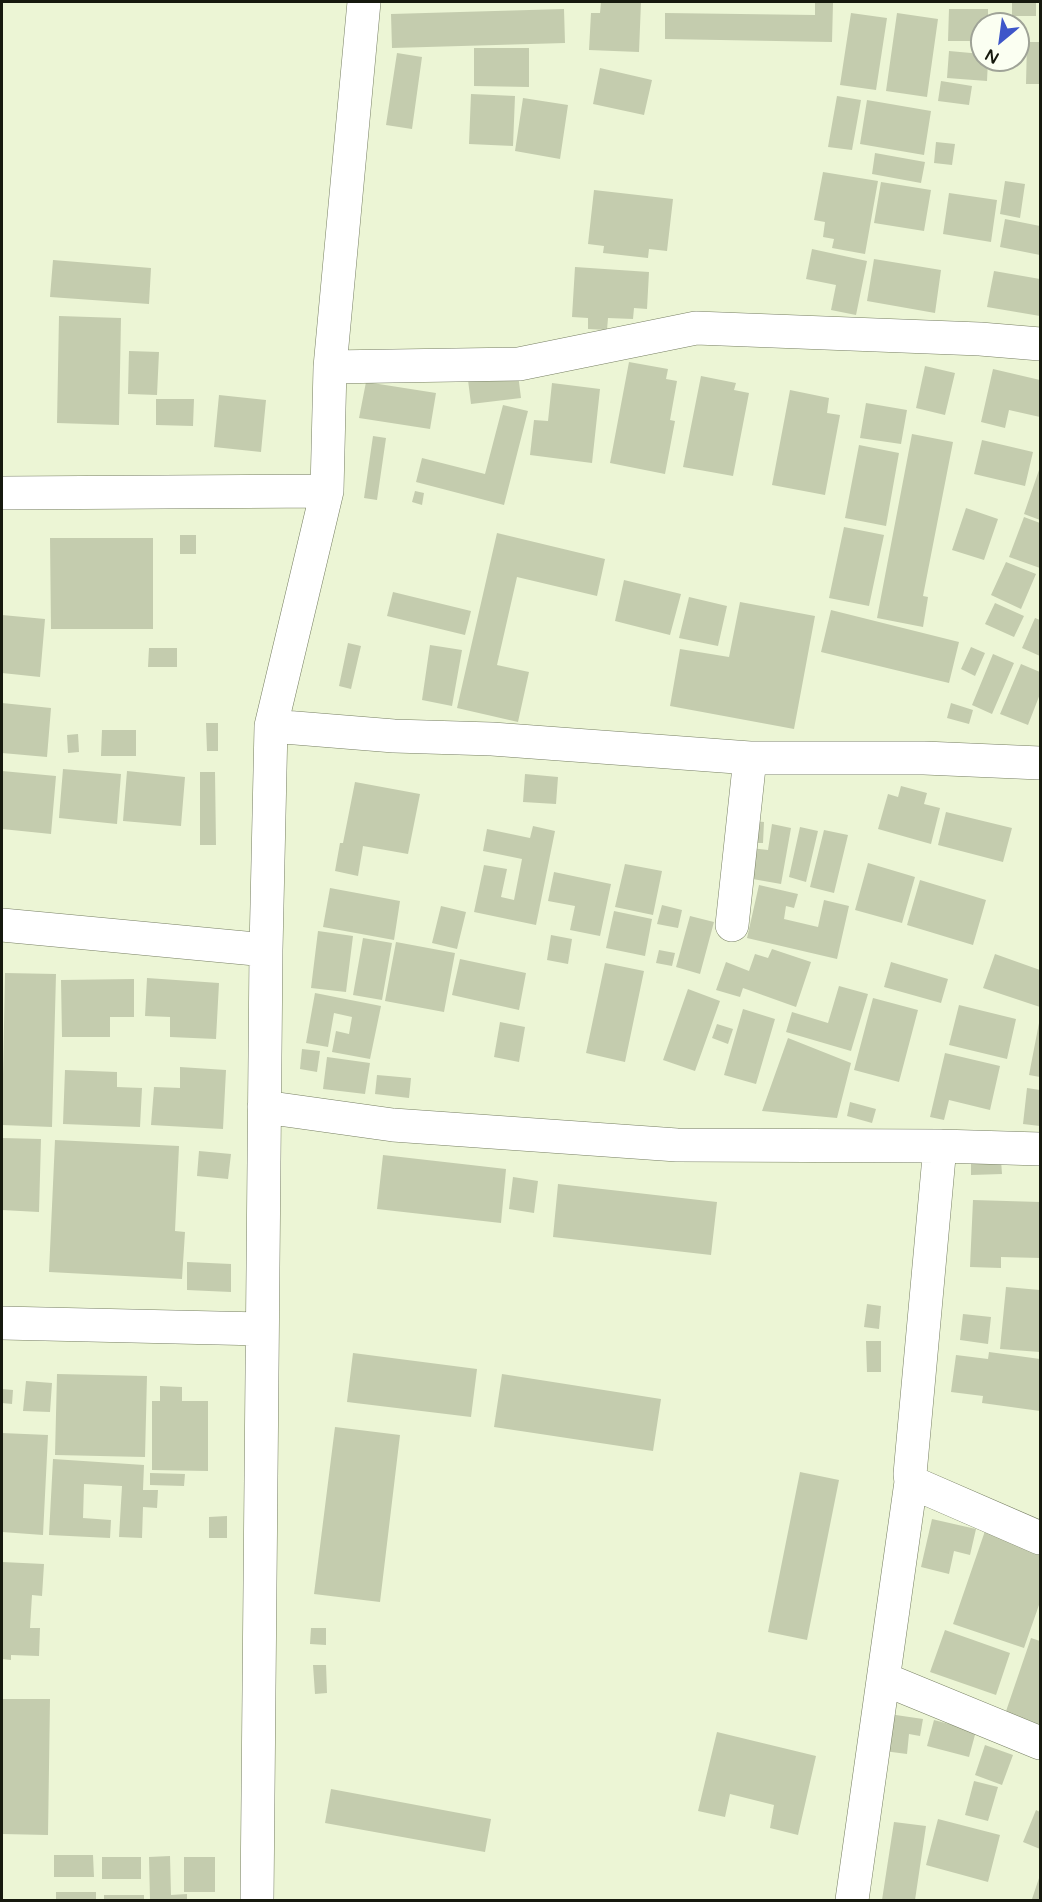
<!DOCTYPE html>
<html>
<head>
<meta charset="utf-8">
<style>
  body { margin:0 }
  #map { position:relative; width:1042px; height:1902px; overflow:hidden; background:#ecf5d5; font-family:"Varela Round",sans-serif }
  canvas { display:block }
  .frame { position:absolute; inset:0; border:3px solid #16190e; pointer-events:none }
  .north { position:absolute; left:970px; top:12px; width:60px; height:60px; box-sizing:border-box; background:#fbfff2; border:2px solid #9fa397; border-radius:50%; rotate:209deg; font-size:16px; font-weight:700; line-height:24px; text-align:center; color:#16190e }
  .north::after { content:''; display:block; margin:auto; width:21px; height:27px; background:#3e56c9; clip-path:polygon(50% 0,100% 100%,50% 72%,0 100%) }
</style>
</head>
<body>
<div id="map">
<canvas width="1042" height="1902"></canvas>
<div class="frame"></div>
<div class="north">N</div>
</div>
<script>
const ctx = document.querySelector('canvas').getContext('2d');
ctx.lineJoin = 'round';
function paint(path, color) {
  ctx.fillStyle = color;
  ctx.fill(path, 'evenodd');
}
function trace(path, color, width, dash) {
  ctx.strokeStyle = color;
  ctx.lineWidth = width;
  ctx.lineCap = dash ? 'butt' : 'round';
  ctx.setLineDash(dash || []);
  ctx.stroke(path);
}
paint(new Path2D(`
  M601 2H641L639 52 589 50 591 13H600Z
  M1012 2H1036V16H1012Z
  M815 3H833L832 42 665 39V13L815 15Z
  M564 9 565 43 392 48 391 14Z
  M949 9H988V24H982V41H948Z
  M851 13 887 18 876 90 840 85Z
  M897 13 938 19 927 97 886 91Z
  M1027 42H1040V84H1026Z
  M474 48H529V87L474 86Z
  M949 51 982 54V60H988L987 81 947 78Z
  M397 53 422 57 412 129 386 125Z
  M600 68 652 80 644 115 593 104Z
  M941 81 972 86 969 105 938 101Z
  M471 94 515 96 513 146 469 144Z
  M837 96 861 100 852 150 828 147Z
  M523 98 568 105 560 159 515 151Z
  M867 100 931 111 924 155 860 144Z
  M936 142 955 144 952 165 934 163Z
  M875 153 925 162 921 183 872 174Z
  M823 172 878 181 865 254 832 248 834 239 823 237 825 222 814 220Z
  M1005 181 1025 184 1020 218 1000 214Z
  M881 182 931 190 924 231 874 223Z
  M594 190 673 199 667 251 649 249 648 258 603 253 604 246 588 244Z
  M949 193 997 200 991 242 943 234Z
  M1005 219 1040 226V255L1000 247Z
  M812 249 867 261 856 315 831 310 836 285 806 279Z
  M874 259 941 270 935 313 867 301Z
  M53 260 151 268 149 304 50 297Z
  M575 267 649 272 647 309 634 308 633 319 608 318 607 330 588 329V318L572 317Z
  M994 271 1040 279V316L987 307Z
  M59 316 121 318 119 425 57 423Z
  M129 351 159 352 157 395 128 394Z
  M629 362 668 369 666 379 677 381 670 420 675 421 665 474 610 463Z
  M925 366 955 373 945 415 916 408Z
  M993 369 1040 380V417L1009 410 1005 428 981 422Z
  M518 374 521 398 471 404 468 380Z
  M701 376 736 383 734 390 749 393 733 476 683 467Z
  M366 382 436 393 430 429 359 418Z
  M552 383 600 389 592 463 530 455 534 420 548 421Z
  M790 390 829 398 827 413 840 415 825 495 772 485Z
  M219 395 266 400 261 452 214 447Z
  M156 399H194L193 426 156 425Z
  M866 403 907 410 901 444 860 438Z
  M503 405 528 411 504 505 416 482 422 458 485 474Z
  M912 434 953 442 923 596 928 597 923 627 877 618Z
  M373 436 386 438 377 500 364 498Z
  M982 440 1033 452 1025 486 974 474Z
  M859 445 899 453 886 526 845 518Z
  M1040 467V520L1024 514Z
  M415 491 424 493 422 505 412 502Z
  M966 508 998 519 984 560 952 550Z
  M1024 517 1040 523V568L1009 557Z
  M844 527 884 535 869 606 829 598Z
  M497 533 605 559 597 596 517 577 497 665 529 672 518 722 457 708Z
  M180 535H196V554H180Z
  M50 538H153V629H51Z
  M1006 562 1036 574 1021 609 991 595Z
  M624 580 681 594 670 635 615 621Z
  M393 592 471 611 465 635 387 616Z
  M689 597 727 606 718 646 679 638Z
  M740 602 815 616 794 729 670 706 680 649 729 657Z
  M995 603 1024 616 1014 637 985 624Z
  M831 610 959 642 949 683 821 652Z
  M2 615 45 619 40 677 2 673Z
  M1035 618 1040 620V656L1022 648Z
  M348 643 361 646 351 689 339 686Z
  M430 645 462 650 452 706 422 700Z
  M971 647 985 653 975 676 961 669Z
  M149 648H177V667H148Z
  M993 654 1014 663 992 714 972 705Z
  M1021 664 1040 672V694L1028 725 1000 714Z
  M2 703 51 708 47 757 2 753Z
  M951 703 973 710 969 724 947 718Z
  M206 723H218V751H207Z
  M102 730H136V756H101Z
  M78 734 79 752 68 753 67 735Z
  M63 769 121 774 117 824 59 818Z
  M2 771 56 776 51 834 2 829Z
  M127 771 185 777 181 826 123 821Z
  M200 772H215L216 845H200Z
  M525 774 558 777 556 804 523 802Z
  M355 782 420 794 408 854 363 846 358 876 335 871 340 843H343Z
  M901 786 927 793 924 804 940 808 931 844 878 829 888 794 898 797Z
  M946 812 1012 828 1003 862 938 845Z
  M753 821 764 822 763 843H753Z
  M772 824 791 828 781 884 747 878 751 848 768 850Z
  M533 826 555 831 536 925 474 912 484 865 507 869 501 897 514 900 522 859 483 851 487 829 530 838Z
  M800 827 818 831 806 882 789 877Z
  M824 830 848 835 834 893 810 887Z
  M868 863 915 877 902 923 855 910Z
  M625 864 662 871 653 915 615 907Z
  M554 872 611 884 600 936 570 930 575 906 548 901Z
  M920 880 986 900 973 945 907 925Z
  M759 885 798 894 794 908 786 906 784 919 818 927 824 900 849 906 837 959 747 938Z
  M330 888 400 901 394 940 323 927Z
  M662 905 682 910 678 928 657 924Z
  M441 906 466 912 457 949 432 943Z
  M614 911 652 919 645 956 606 948Z
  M690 916 714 922 700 974 676 967Z
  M318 931 353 936 346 992 311 988Z
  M551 935 572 939 568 964 547 960Z
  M363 938 392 943 382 1000 353 995Z
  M396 942 455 953 444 1012 385 1001Z
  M772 949 811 962 796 1007 743 988 740 997 716 990 726 962 749 971 755 954 768 958Z
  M659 950 675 953 672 966 656 963Z
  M995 954 1040 970V1007L983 988Z
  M460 959 526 973 519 1010 452 995Z
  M891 962 948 979 941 1003 884 987Z
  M605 963 644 971 625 1062 586 1053Z
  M5 973 56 974 52 1127 2 1125Z
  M147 978 219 983 216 1039 170 1037V1017L145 1016Z
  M134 979V1017H110V1037H62L61 980Z
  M839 986 868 994 851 1051 786 1032 792 1012 828 1023Z
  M688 989 720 1001 695 1071 663 1060Z
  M315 993 381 1006 370 1059 332 1052 336 1031 349 1034 352 1017 334 1013 328 1047 306 1043Z
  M873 998 918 1010 899 1082 854 1070Z
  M959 1005 1016 1019 1007 1059 949 1045Z
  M743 1009 775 1019 756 1084 724 1075Z
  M500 1022 525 1027 519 1062 494 1057Z
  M1039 1023H1040V1077L1029 1075Z
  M717 1024 733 1029 728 1044 712 1038Z
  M788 1038 851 1063 837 1118 762 1111Z
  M302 1049 320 1051 317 1072 300 1069Z
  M945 1053 1000 1066 990 1110 949 1100 944 1120 930 1117Z
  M327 1057 370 1063 365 1094 323 1089Z
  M180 1067 226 1070 223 1129 151 1125 154 1087 180 1088Z
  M65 1070 117 1072V1087L142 1088 140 1127 63 1124Z
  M377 1075 411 1078 409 1098 375 1094Z
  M1027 1088 1040 1090V1126L1023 1124Z
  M850 1102 876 1109 872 1123 847 1116Z
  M2 1138 41 1139 39 1212 2 1210Z
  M55 1140 179 1146 175 1231 185 1232 182 1279 49 1272Z
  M199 1151 231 1154 228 1179 197 1176Z
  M383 1155 506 1169 501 1223 377 1209Z
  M971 1160H1001L1002 1174 971 1175Z
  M513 1177 538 1181 534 1213 509 1209Z
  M558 1184 717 1202 711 1255 553 1237Z
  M973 1200 1040 1202V1258L1001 1257V1268L970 1267Z
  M187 1262 231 1264V1292L187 1290Z
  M1006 1287 1040 1290V1352L1000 1349Z
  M867 1304 881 1306 879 1329 864 1327Z
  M963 1314 991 1317 988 1344 960 1340Z
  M866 1341H881V1372H867Z
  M989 1352 1040 1359V1411L982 1403 983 1396 951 1392 956 1355 988 1359Z
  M353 1353 477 1369 471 1417 347 1402Z
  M57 1374 147 1376 145 1457 55 1455Z
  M502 1374 661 1399 653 1451 494 1427Z
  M26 1381 52 1383 50 1412 23 1411Z
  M160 1386 182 1387V1401H208V1471L152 1470V1401H160Z
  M2 1389 13 1390 12 1404 2 1403Z
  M335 1427 400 1435 380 1602 314 1594Z
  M2 1433 48 1435 43 1535 2 1532Z
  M53 1459 144 1465 143 1490H158L157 1508 143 1507 142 1538 119 1537 122 1486 84 1484 83 1518 111 1520 110 1538 49 1535Z
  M800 1472 839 1480 807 1640 768 1632Z
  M150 1473 185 1474 184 1486 150 1485Z
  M227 1516V1538H209V1517Z
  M932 1519 976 1529 970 1555 954 1551 949 1574 921 1567Z
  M985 1531 1040 1550V1602L1024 1648 953 1624Z
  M2 1562 44 1564 42 1596 32 1595 30 1628H40L39 1656 11 1655V1660L2 1659Z
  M311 1628H326V1645L310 1644Z
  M945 1630 1010 1653 996 1695 930 1672Z
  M1031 1638 1040 1641V1733L1003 1720Z
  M313 1665H326L327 1693 315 1694Z
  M2 1699H50L48 1835 2 1834Z
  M889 1714 923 1719 920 1736 909 1734 907 1754 884 1751Z
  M934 1720 976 1731 969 1757 927 1746Z
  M717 1732 816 1756 798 1835 770 1828 774 1805 730 1794 725 1817 698 1811Z
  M985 1745 1013 1755 1002 1785 975 1775Z
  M974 1781 998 1787 988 1821 965 1815Z
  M331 1789 491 1819 485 1852 325 1823Z
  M1036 1810 1040 1812V1849L1023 1842Z
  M938 1819 1000 1835 988 1882 926 1865Z
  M894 1822 926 1826 915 1900H882Z
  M54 1855H93L94 1877H54Z
  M170 1856 171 1895 187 1894V1900H150L149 1857Z
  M102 1857H141V1879H102Z
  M184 1857H215V1892H184Z
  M1040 1875V1900H1038L1032 1899Z
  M56 1892H96V1900H56Z
  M104 1895H144V1900H104Z`), '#c4ccae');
const minor = new Path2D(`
  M330 367 519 364 696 328 980 339 1040 344
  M2 493 327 491
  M271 726 394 736 492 739 750 758H924L1040 763
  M2 925 266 950
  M732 925 750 758
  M264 1107 393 1125 677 1145 940 1146 1040 1149
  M2 1323 262 1329
  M911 1482 1040 1538
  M884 1679 1040 1743
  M257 1900 266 950 271 726 327 491 330 367 364 2
  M852 1900 911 1482 910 1474 940 1146`);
trace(minor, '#777f63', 34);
trace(minor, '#fff', 33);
</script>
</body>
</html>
